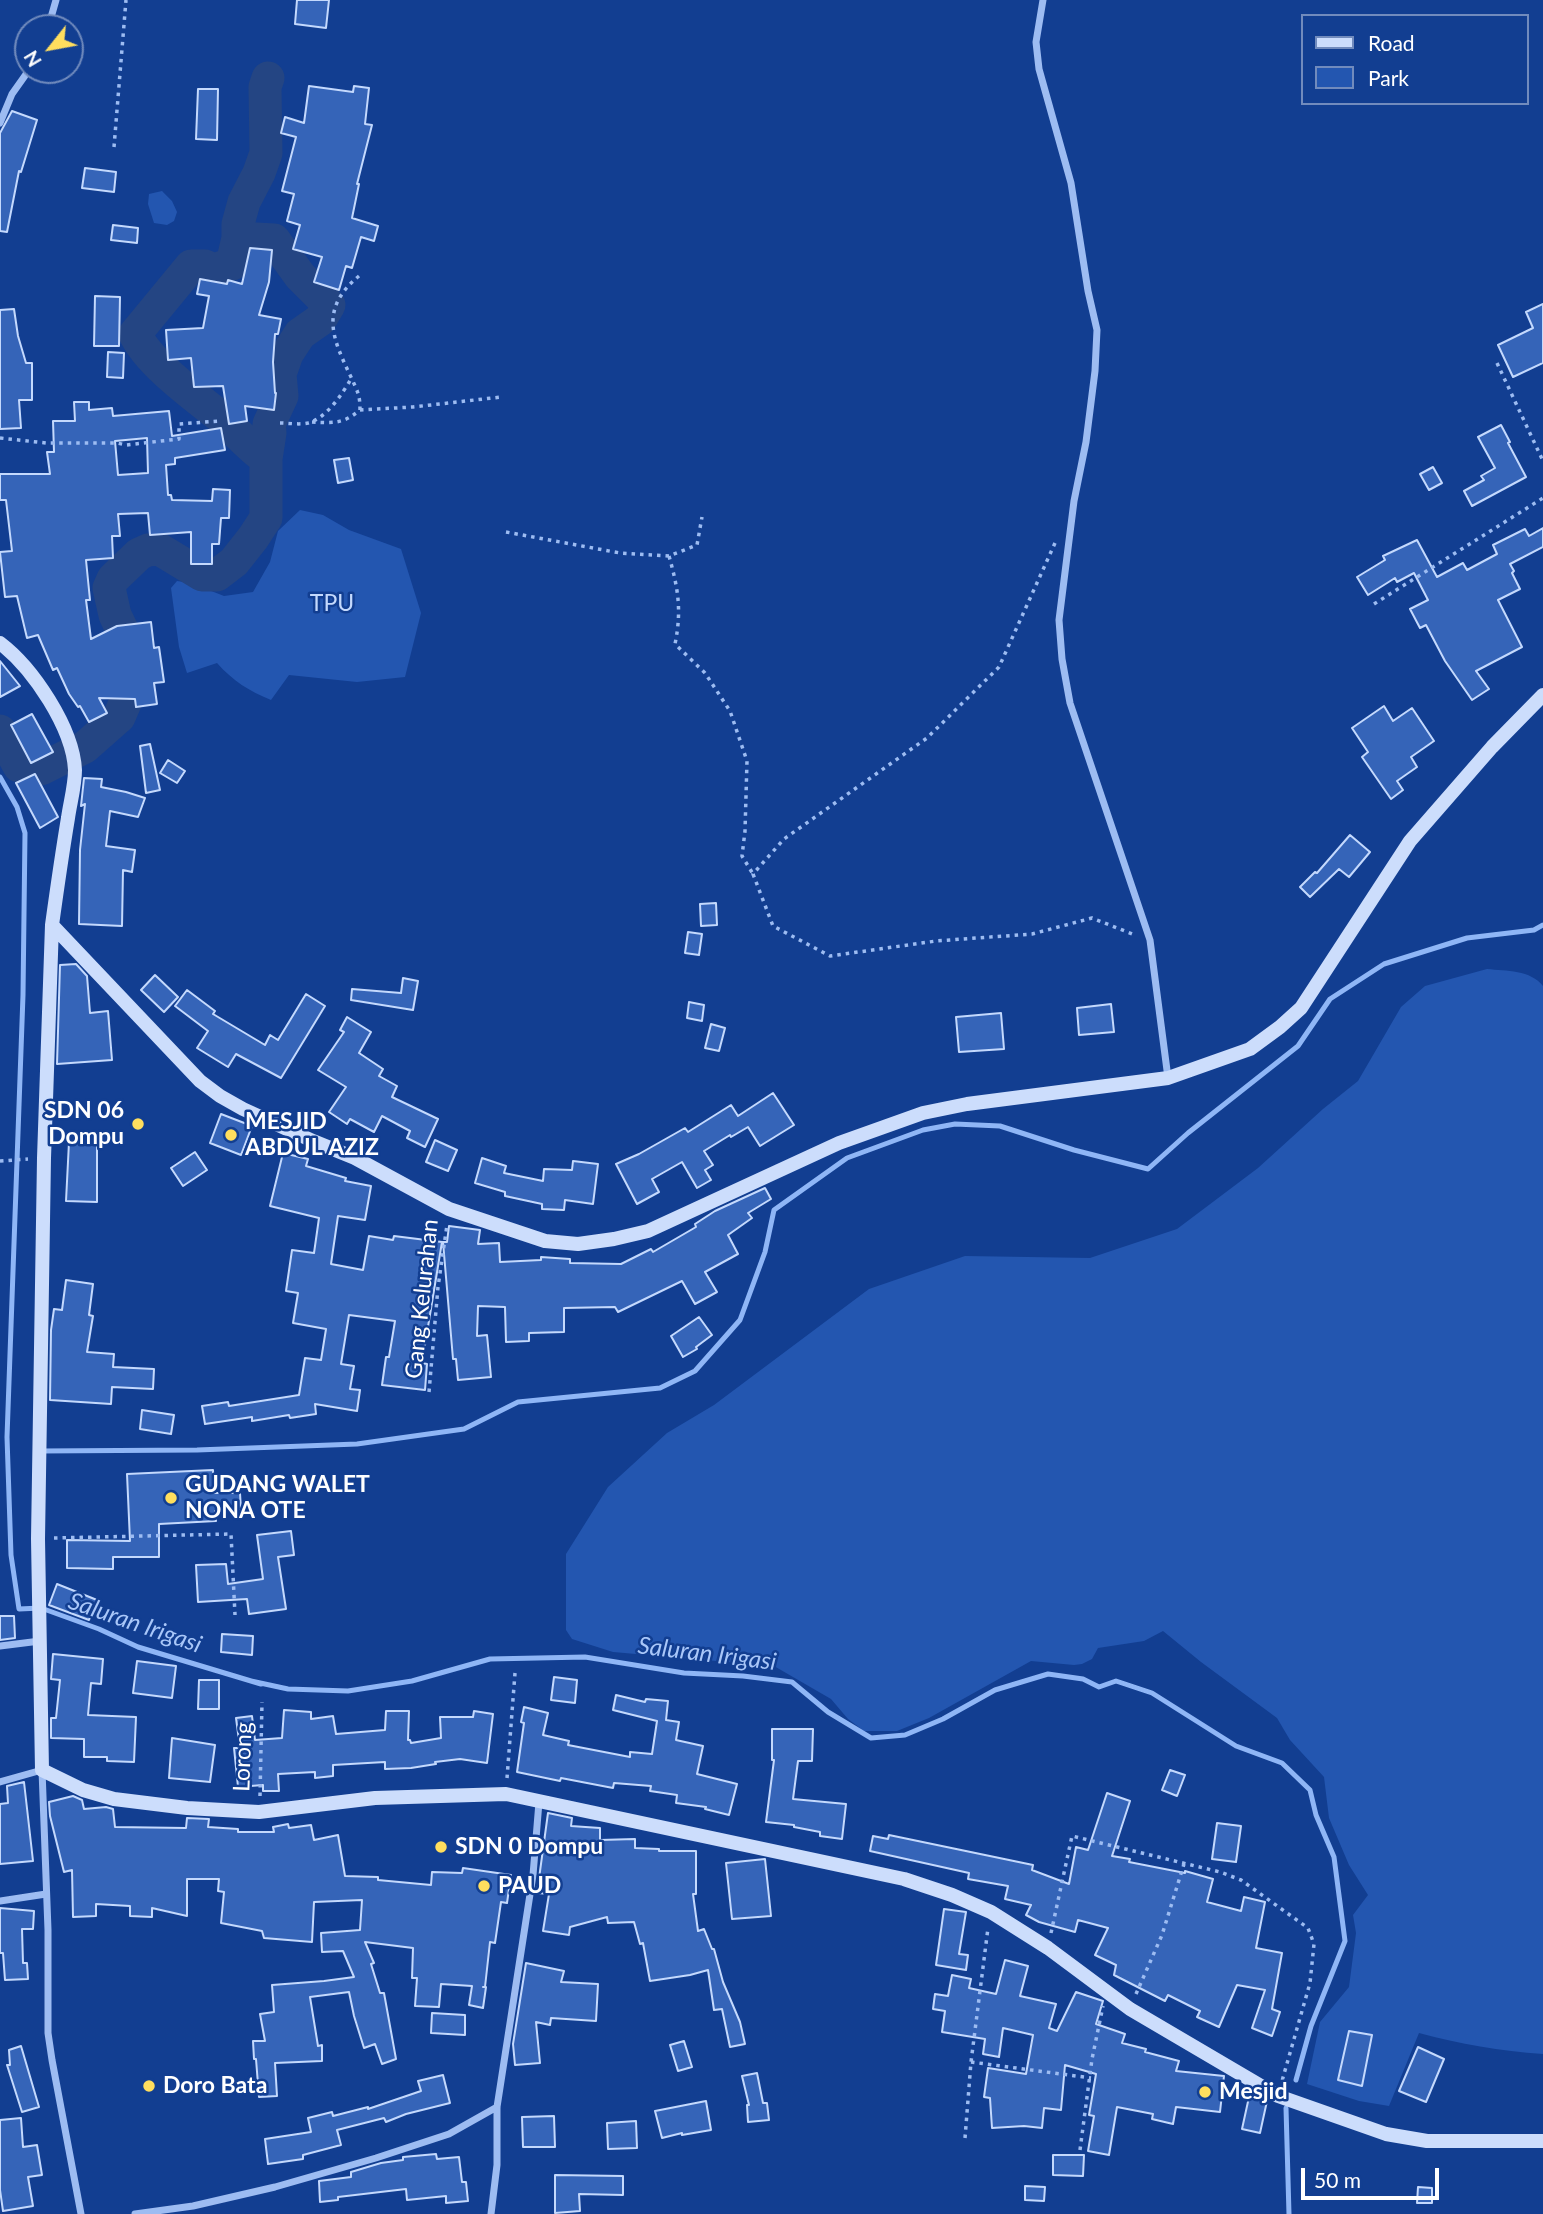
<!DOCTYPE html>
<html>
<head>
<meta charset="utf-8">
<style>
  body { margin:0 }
  #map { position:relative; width:1543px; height:2214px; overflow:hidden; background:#123e91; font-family:Lato,sans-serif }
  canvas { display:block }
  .legend { position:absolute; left:1301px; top:14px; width:228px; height:91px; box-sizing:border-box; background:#123e91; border:2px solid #718bbd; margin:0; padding:9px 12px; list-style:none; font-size:21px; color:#fff }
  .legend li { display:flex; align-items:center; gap:14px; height:35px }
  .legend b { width:35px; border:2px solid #718bbd }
  .north { position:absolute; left:14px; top:14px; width:70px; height:70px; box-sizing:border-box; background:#123e91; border:2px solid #718bbd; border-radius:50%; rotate:239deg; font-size:19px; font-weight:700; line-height:28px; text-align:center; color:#fff }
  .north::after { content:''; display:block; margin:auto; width:24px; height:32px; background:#ffde5e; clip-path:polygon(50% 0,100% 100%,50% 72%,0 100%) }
  .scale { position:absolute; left:1301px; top:2168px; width:138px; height:32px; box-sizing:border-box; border:4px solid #fff; border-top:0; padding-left:9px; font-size:21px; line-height:24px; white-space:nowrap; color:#fff; -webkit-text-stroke:5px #123e91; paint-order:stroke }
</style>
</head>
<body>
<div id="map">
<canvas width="1543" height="2214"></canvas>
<ul class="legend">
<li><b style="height:9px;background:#ccddfc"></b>Road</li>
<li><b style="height:19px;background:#2356b0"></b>Park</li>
</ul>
<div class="north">N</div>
<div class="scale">50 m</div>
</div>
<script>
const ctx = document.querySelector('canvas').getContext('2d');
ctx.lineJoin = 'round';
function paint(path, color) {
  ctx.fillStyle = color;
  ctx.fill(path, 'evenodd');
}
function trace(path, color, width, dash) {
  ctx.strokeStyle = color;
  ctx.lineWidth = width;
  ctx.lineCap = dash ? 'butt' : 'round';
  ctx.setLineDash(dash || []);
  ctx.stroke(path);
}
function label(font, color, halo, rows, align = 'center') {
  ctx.font = font + ' Lato,sans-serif';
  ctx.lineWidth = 5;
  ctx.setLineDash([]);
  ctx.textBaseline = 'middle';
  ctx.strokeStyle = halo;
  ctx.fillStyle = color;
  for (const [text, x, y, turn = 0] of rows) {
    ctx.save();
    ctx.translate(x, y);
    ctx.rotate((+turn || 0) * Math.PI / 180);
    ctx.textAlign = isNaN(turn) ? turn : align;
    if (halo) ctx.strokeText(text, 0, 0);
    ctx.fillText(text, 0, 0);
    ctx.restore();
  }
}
paint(new Path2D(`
  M162 191 172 201 177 212 174 221 167 225 154 223 148 204 149 194Z
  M300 510 323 515 349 530 401 549 421 613 405 677 357 682 289 675 271 700C249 691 233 681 217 663L187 673 179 647 171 588 177 581 191 583 224 596 253 592 270 562 278 531Z
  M1487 969C1506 971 1531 970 1543 986V2054C1500 2051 1460 2044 1419 2033L1389 2106 1359 2101 1307 2084 1320 2022 1349 1987 1356 1933 1353 1915 1368 1895 1349 1865 1329 1818 1324 1777 1290 1740 1277 1718 1201 1662 1163 1631 1144 1641 1098 1648 1092 1659 1082 1664 1074 1665 1031 1661 929 1718 897 1731H864L848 1719 831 1699 774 1666 613 1652 572 1639 566 1630V1554L608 1487 667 1433 714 1405 869 1289 965 1256 1090 1258 1177 1229 1258 1168 1323 1109 1358 1081 1401 1007 1425 986Z`), '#2356b0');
trace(new Path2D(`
  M0 777 17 807 25 833 23 995 7 1437 11 1555 19 1609 41 1608 99 1629 138 1647 261 1684 251 1681 288 1689 348 1691 412 1681 490 1659 585 1657 684 1673 743 1676 792 1682 828 1712 871 1738 905 1735 943 1719 995 1690 1048 1674 1083 1679 1099 1687 1116 1681 1152 1693 1236 1746 1282 1763 1310 1790 1316 1815 1334 1857 1345 1941 1311 2026 1296 2080
  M40 1451 197 1450 357 1444 464 1429 518 1402 660 1388 695 1371 740 1320 765 1252 774 1210 847 1158 923 1130 955 1124 1000 1126 1074 1150 1148 1169 1188 1133 1298 1046 1330 999 1384 964 1467 938 1534 930 1543 925
  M1286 2108 1289 2214`), '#8fb6f6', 5);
trace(new Path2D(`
  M238 238 274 240 300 276 329 305 320 320 300 334 287 354 280 374 282 396 269 424 270 433 266 459
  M0 731 19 766 41 769 85 747 119 717 128 696 132 668 129 644 115 615 109 588 113 579 139 554 148 550 159 549 202 575H217L234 562 253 538 266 518V459C248 446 234 429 217 414 192 394 149 363 135 334L191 266H205L214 270 232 264 238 238V224L244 202 259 173 266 153 265 87 268 78`), '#244583', 33);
const building = new Path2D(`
  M297 0H329L326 28 295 24Z
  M309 86 353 92 354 86 369 88 365 124 372 125 357 184H359L352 218 378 226 374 241 361 237 352 268 346 266 339 290 314 282 322 257 293 249 300 225 287 221 294 194 282 191 296 137 281 133 285 117 304 123Z
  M198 89H218L217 140 196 139Z
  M12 111 37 120 21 172 19 171 7 232 0 231V133Z
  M85 168 116 172 114 192 82 188Z
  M113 225 138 228 137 243 111 240Z
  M250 248 272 250 269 282 259 315 281 319 278 334H275L273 362 275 393H276L274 410 245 406 247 421 229 424 223 386 194 387 191 358 168 360 166 330 203 328 209 296 197 294 200 279 227 284 228 280 242 284Z
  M95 296 120 297 119 346H94Z
  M1543 304V363L1513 377 1498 345 1533 328 1526 312Z
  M14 309 18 336 26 363H32V400H19L21 428 0 429V310Z
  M108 352 124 353 123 378 107 377Z
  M74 402H89V410L112 408 113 416 169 411 172 436 221 428 225 450 175 458V464L166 465 168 495H171L172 500 212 501 213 489 230 490 229 518H221L219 544H212V564H191V532L150 535 148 513 118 514 120 536H112L113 558 86 560 90 600H86L91 639 117 626 151 622 154 648 159 647 164 682 154 683 157 704 136 707 135 699 99 698 107 713 89 722 80 706 78 707 69 694 57 668 53 670 38 635 27 638 17 596 5 597 0 552 12 551 6 500H0V474H50L47 452H54L53 421H75ZM147 438 148 473 118 475 115 441Z
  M1501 425 1510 442 1508 443 1526 477 1472 506 1464 491 1484 480 1481 476 1495 468 1478 437Z
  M349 458 353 480 338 483 334 460Z
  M1433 467 1442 483 1429 490 1420 474Z
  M1543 528V547L1510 564 1514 571 1512 573 1520 589 1498 600 1522 647 1476 671 1489 689 1472 700 1445 661 1426 625 1420 628 1410 609 1428 600 1414 573 1397 582 1395 578 1368 595 1357 577 1385 560 1383 556 1417 540 1437 577 1463 563 1467 570 1497 554 1493 545 1525 529 1529 536Z
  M0 661 20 686 0 697Z
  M1384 706 1393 721 1412 708 1434 741 1411 757 1417 767 1397 781 1403 790 1391 799 1362 757 1368 752 1352 728Z
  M32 714 53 752 31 763 11 725Z
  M150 744 160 790 146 793 140 746Z
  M168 760 185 771 177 783 160 773Z
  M35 774 58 817 40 828 16 783Z
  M84 778 102 779 101 787 126 792 145 798 138 817 110 811 106 846 135 850 132 872 123 870 122 926 79 924 80 850 85 804 81 806Z
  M1350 835 1370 852 1349 877 1339 869 1310 897 1300 887 1315 872 1317 873Z
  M716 903 717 925 701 926 700 904Z
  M688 932 702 934 699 955 685 953Z
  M76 964 87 976 90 1013 108 1011 112 1060 57 1064 60 965Z
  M155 975 178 997 164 1012 141 990Z
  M403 978 418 981 413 1010 351 1000 352 989 401 993Z
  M187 990 215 1011 213 1014 265 1045 270 1035 278 1040 306 994 325 1006 281 1078 236 1054 228 1067 197 1048 208 1031 175 1006Z
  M689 1002 704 1005 702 1021 687 1018Z
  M1111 1004 1114 1032 1079 1035 1077 1008Z
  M1001 1013 1004 1049 959 1052 956 1017Z
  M347 1017 371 1032 359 1053 383 1069 379 1076 397 1086 392 1097 438 1119 425 1147 407 1138 410 1131 382 1116 374 1132 350 1119 347 1124 329 1112 346 1087 318 1070 344 1032 340 1030Z
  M711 1024 725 1028 719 1051 705 1048Z
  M773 1093 794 1125 760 1146 748 1127 731 1137 730 1135 704 1151 713 1165 705 1170 711 1180 697 1188 682 1162 652 1179 659 1192 637 1204 616 1164 639 1154 685 1128 688 1132 731 1105 738 1116Z
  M221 1114 252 1126 241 1155 210 1143Z
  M435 1140 457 1150 448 1171 426 1162Z
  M69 1142H97V1202L66 1201Z
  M195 1152 207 1170 183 1186 171 1168Z
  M283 1153 308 1159 306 1166 346 1178 345 1181 371 1186 365 1220 338 1216 331 1264 363 1270 369 1236 393 1240 394 1236 442 1242 422 1363 427 1364 425 1390 382 1385 386 1357H389L395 1321 349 1315 341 1364 354 1366 350 1389 360 1390 357 1411 315 1404 316 1414 290 1418 289 1415 252 1421V1417L205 1424 202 1406 228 1402 229 1406 299 1395 305 1358 321 1360 326 1329 293 1323 298 1293 286 1291 292 1250 314 1253 319 1218 270 1206Z
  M482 1158 506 1166 504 1173 543 1181 544 1169 572 1170 573 1161 598 1164 593 1204 565 1200 564 1210 542 1209V1204L505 1196V1192L475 1183Z
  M765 1188 771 1199 748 1213 752 1218 728 1235 738 1254 705 1272 717 1292 695 1304 682 1281 618 1312 615 1307 564 1308V1332L529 1333V1341L506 1342 505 1307 478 1306 477 1336 487 1335 491 1377 458 1380 456 1359H453L443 1242H447L449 1226 480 1230 478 1244 499 1243 500 1262 541 1260V1257L570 1259V1263L621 1264 651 1249 653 1252 696 1227 695 1224 715 1211Z
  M66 1280 93 1284 89 1315 93 1316 87 1352 114 1354 113 1367 154 1369 153 1389 112 1387 111 1404 50 1400 51 1330 54 1309 62 1310Z
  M699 1317 712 1335 696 1347 697 1349 683 1357 671 1336Z
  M142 1410 174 1415 171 1434 140 1429Z
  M213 1470 214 1493H240L241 1510 215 1511 216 1521 159 1524V1557H113V1569L67 1568V1540L130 1541 127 1474Z
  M291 1531 294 1555 278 1557 286 1609 249 1614 247 1599 198 1602 196 1565 226 1564 228 1584 263 1579 257 1535Z
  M57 1584 97 1600 89 1620 49 1605Z
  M0 1616H14L15 1638 0 1640Z
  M222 1634 253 1636 252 1655 221 1652Z
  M53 1654 103 1659 101 1684 91 1683 88 1715 136 1717 134 1762 107 1761V1757H84V1739L51 1738V1718H56L60 1680 51 1679Z
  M137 1661 176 1666 172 1698 133 1693Z
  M554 1677 577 1680 575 1703 551 1700Z
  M199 1680H219V1709H198Z
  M616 1695 645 1702 646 1699 668 1701 666 1720 679 1722 676 1740 703 1746 697 1774 737 1784 729 1815 705 1809 706 1807 676 1803 677 1795 650 1791 651 1786 614 1783 613 1788 561 1778 560 1781 517 1772 524 1723 521 1722 524 1707 548 1713 543 1735 569 1741 568 1745 630 1757V1752L652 1754 657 1721 613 1710Z
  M284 1710 311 1712V1719L333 1716 336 1734 385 1730 386 1711H409L408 1740H410L411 1743 441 1738 440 1717H473L474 1711 493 1714 487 1763 460 1759 435 1762 436 1764 411 1768 385 1769V1762L333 1765V1776L315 1778V1772L278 1774 279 1791H263V1785L238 1787 234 1748H240L236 1718 252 1716 255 1740 282 1738Z
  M772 1729H813L812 1761H798L793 1799 846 1804 842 1839 820 1836V1832L794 1827V1825L766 1822 774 1760H772Z
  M172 1738 215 1745 210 1782 169 1778Z
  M1170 1770 1185 1775 1177 1796 1162 1790Z
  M24 1782 33 1861 0 1864V1804L8 1803 7 1786Z
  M1107 1793 1130 1801 1112 1856 1130 1859 1129 1862 1185 1873V1871L1213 1879 1207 1902 1241 1911 1244 1897 1265 1902 1256 1948 1282 1953 1272 2009 1280 2012 1272 2036 1252 2028 1265 1990 1237 1985 1219 2027 1197 2017 1200 2011 1168 1995 1165 2001 1114 1975 1116 1965 1095 1955 1108 1928 1078 1920 1075 1932 1039 1922 1026 1915 1031 1905 1005 1899 1008 1886 968 1879 969 1873 870 1851 873 1836 888 1839 889 1835 1033 1865 1032 1870 1069 1884 1076 1847 1088 1850Z
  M73 1796 82 1800 84 1809 106 1807 113 1809 115 1827 186 1828 187 1818 209 1819 208 1827 238 1829V1832H274L273 1827 288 1824 289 1828 311 1825 314 1840 338 1835 345 1876 378 1877V1880L431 1885 432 1872 462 1873 463 1868 511 1875 507 1903 501 1902 495 1943 490 1942 485 1987H483H486L483 2008 469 2005 472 1986 441 1984 439 2007 415 2006 417 1978H412L413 1948 365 1942 374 1963 371 1964 380 1993H384L396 2059 382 2064 375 2044 364 2048 354 2016 349 1992 310 1997 318 2046 322 2045V2061L275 2063 277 2096 259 2097 256 2059H254L253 2041H265L260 2014 274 2012 272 1985 324 1981 354 1977 343 1951 322 1952 321 1933 360 1930 362 1900 314 1902 312 1942 264 1938 262 1931 221 1923 224 1892 218 1891 219 1879H187V1916L152 1908V1917L130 1916V1906L96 1904V1916L73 1917 72 1870 64 1872 50 1816 49 1802Z
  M548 1813 572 1818 571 1826 600 1828V1840L635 1839V1848L659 1849V1851H696V1894H693L698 1931 704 1929 712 1949H714L723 1982 740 2022 745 2044 730 2047 722 2009 714 2010 708 1970 690 1975 650 1981 643 1943 640 1944 634 1922 608 1923 607 1917 570 1927 569 1935 543 1931 549 1894 537 1893Z
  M1217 1823 1241 1826 1236 1862 1212 1859Z
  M765 1859 771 1916 732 1919 726 1863Z
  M0 1908 34 1911 33 1929H22L23 1963H27L28 1979 5 1980 3 1953H0Z
  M944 1909 966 1912 959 1954 968 1955 966 1970 936 1965Z
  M1005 1960 1028 1966 1020 1996 1056 2004 1049 2028 1057 2031 1076 1992 1103 2001 1096 2024 1125 2034 1122 2043 1146 2049 1145 2052 1179 2061 1176 2071 1224 2076 1220 2112 1176 2107 1173 2124 1152 2119 1153 2114 1117 2107 1109 2155 1088 2151 1094 2116 1089 2115 1096 2074 1065 2065 1061 2110 1044 2108 1042 2128 1024 2126 992 2128 990 2098 984 2097 988 2068 1026 2074 1033 2035 1003 2028 999 2057 983 2054 985 2039 942 2032 945 2011 933 2009 935 1994 948 1996 952 1975 971 1979 969 1988 996 1994Z
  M526 1963 564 1971 561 1982 598 1984 596 2021 551 2018 550 2025 536 2022 540 2063 515 2065 513 2044Z
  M432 2013 465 2015V2035L431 2033Z
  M1349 2031 1372 2035 1362 2086 1338 2080Z
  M684 2041 692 2067 678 2071 670 2045Z
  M21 2046 39 2107 22 2112 7 2065H10L9 2050Z
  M1418 2047 1444 2059 1426 2102 1399 2091Z
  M757 2073 763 2103H767L769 2120 748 2122 747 2105H749L742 2076Z
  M443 2075 450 2103 406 2114 386 2122 384 2118 337 2130 341 2145 303 2155V2159L268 2164 265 2139 311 2132 308 2118 332 2112 333 2116 368 2107V2109L421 2091 418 2081Z
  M1249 2097 1267 2101 1260 2133 1242 2129Z
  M706 2101 711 2130 682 2135V2133L662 2138 655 2111Z
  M554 2116 555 2147H523L522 2117Z
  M21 2118 23 2147 37 2145 42 2175 28 2177 33 2206 3 2211 0 2190V2120Z
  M636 2121 637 2148 608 2149 607 2123Z
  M436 2154 437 2159 459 2157 462 2182H466L468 2201 446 2203V2196L407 2200 406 2189 338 2197V2200L320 2202 319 2181 351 2177V2172L381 2163 403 2160V2157Z
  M1053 2155H1084L1083 2176 1053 2175Z
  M555 2175 623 2176V2195L579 2194 580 2211 555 2213Z
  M1025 2186 1045 2187 1044 2201 1025 2200Z
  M1418 2187 1432 2188V2203H1417Z`);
paint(building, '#3564b8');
trace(building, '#c4d9fd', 2);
trace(new Path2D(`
  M114 147 126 0
  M1497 363 1543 461
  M360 410 413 407 501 397
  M312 422C334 423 343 424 360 410 360 395 358 393 352 379 332 338 319 309 359 276
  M280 423C289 423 299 425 308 423 327 418 342 394 351 379
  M0 438 46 443H117L126 445 179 439V424L219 421
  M506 532 620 553 669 556 697 545 702 517
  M1055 543 999 667 927 738 784 839 753 874 773 926 830 956 936 941 1032 934 1092 918 1135 935
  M669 556C678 588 682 610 675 644L705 673 730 711 747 761 745 831 742 856 753 874
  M1374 604 1543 498
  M0 1161 28 1159
  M429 1392 438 1287 447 1225
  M54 1538 231 1534 235 1615
  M507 1778 515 1673
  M260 1796 262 1702
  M1051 1933 1072 1836 1220 1872 1241 1880 1308 1928 1314 1944 1310 1983 1282 2081
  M1136 1994 1162 1935 1184 1864
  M971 2062 1091 2078
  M965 2138 971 2062 988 1928
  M1080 2150 1092 2059 1103 2006`), '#9dbcf2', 3.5, [3.5, 5]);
trace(new Path2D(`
  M1043 0 1036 42 1039 69 1071 183 1088 291 1097 330 1095 371 1086 442 1074 501 1059 620 1062 659 1070 703 1150 940 1168 1078
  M48 28 56 0
  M0 123 12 94 29 70
  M0 1646 40 1641
  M0 1782 42 1770 48 1930V2033L52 2060 81 2214
  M0 1901 46 1894
  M135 2214 193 2206 275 2187 376 2158 449 2134 497 2107
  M491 2214 497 2165V2107L533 1875 539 1802`), '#9dbcf2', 7);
trace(new Path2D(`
  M0 643C33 668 73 728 75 770 75 786 70 803 68 818 62 854 57 889 52 925L200 1081 220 1096 243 1109 313 1141 355 1158 449 1209 545 1241 578 1244 614 1239 648 1231 839 1143 923 1113 967 1104 1168 1078 1250 1049 1280 1027 1301 1008 1410 841 1492 747 1543 695
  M52 925 44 1158 38 1539 42 1770 83 1790 114 1799 187 1808 259 1812 375 1798 506 1794 904 1879 952 1895 991 1912 1048 1948 1130 2009 1278 2096 1386 2134 1427 2141H1543`), '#ccddfc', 14);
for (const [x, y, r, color] of [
  [138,1124,7,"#ffde5e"],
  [231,1135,7,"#ffde5e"],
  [171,1498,7,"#ffde5e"],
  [441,1847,7,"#ffde5e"],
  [484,1886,7,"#ffde5e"],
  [149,2086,7,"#ffde5e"],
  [1205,2092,7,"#ffde5e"]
]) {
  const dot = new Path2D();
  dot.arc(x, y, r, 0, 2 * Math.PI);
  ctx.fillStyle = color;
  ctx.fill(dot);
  trace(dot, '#123e91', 2.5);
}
label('23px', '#c4d9fd', '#123e91', [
  ["TPU",332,604]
]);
label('bold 23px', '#fff', '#123e91', [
  ["SDN 06",124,1111,"right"],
  ["Dompu",124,1137,"right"],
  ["MESJID",245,1122],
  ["ABDUL AZIZ",245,1148],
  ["GUDANG WALET",185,1485],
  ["NONA OTE",185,1511],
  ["SDN 0 Dompu",455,1847],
  ["PAUD",498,1886],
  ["Doro Bata",163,2086],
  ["Mesjid",1219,2092]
], 'left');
label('23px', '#fff', '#123e91', [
  ["Gang Kelurahan",422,1299,-84],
  ["Lorong",243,1757,-88]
]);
label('italic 24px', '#a9c7f9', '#123e91', [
  ["Saluran Irigasi",135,1623,19],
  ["Saluran Irigasi",707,1654,7]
]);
</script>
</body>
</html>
